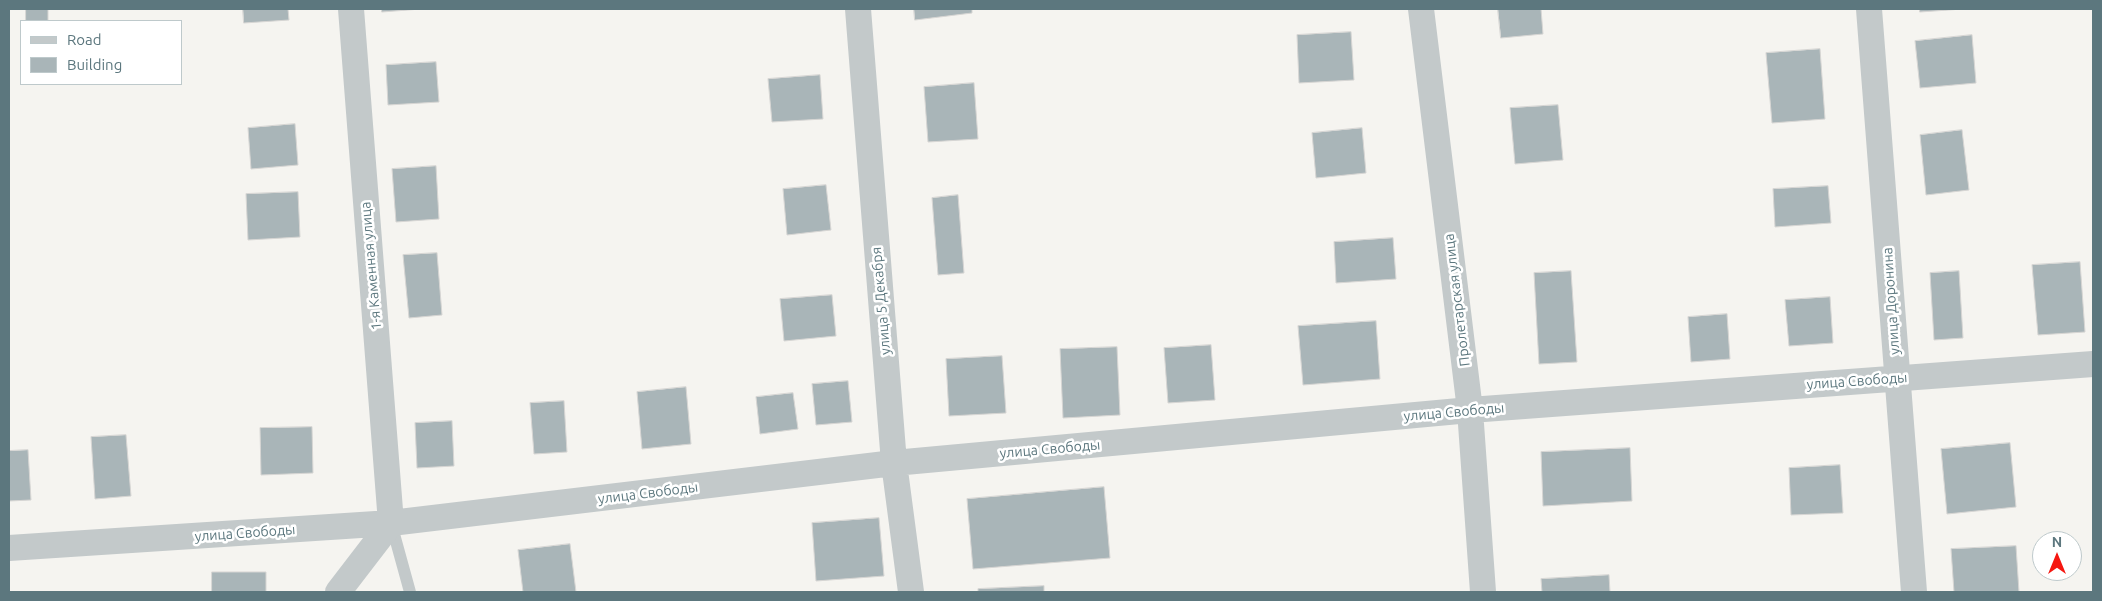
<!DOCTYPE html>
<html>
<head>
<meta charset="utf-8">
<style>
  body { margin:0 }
  #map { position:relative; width:2102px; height:601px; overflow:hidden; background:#f5f4f0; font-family:Ubuntu,sans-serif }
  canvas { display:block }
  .frame { position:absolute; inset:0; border:10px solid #5c777e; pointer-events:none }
  .legend { position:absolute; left:20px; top:20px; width:162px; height:65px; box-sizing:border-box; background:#fff; border:1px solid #bec9cb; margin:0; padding:6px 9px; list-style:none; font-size:15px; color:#5c777e }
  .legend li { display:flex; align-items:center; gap:10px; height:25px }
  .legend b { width:25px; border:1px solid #bec9cb }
  .north { position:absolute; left:2032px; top:531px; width:50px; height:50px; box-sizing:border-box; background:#fff; border:1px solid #bec9cb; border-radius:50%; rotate:0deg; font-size:14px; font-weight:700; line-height:20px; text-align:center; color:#5c777e }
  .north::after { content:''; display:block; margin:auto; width:18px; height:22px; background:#f51710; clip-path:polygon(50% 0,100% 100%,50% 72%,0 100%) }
</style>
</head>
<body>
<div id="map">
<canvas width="2102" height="601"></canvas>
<div class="frame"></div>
<ul class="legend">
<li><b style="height:6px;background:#c3c9ca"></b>Road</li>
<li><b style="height:14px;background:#a9b5b8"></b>Building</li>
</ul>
<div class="north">N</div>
</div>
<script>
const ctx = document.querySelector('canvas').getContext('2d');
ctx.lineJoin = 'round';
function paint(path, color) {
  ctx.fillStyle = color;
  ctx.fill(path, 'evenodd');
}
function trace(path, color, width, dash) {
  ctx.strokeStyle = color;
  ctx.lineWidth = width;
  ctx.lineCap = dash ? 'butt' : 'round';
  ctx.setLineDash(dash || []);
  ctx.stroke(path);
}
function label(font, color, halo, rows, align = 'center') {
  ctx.font = font + ' Ubuntu,sans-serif';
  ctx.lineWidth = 5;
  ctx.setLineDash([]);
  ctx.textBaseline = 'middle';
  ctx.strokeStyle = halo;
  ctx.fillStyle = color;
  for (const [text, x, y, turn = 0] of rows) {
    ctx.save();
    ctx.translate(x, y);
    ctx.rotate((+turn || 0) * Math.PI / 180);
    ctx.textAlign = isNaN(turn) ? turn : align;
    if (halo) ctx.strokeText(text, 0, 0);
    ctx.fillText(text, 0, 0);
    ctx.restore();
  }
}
const building = new Path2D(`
  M26 9H48V21H26Z
  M243 9H288L289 20 244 23Z
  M382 9H421L382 12Z
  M914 9H972V13L915 20Z
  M1498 9H1541L1543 34 1501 38Z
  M1920 9H1963L1920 12Z
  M1351 32 1354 80 1299 83 1297 35Z
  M1972 35 1976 83 1920 88 1915 41Z
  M1820 49 1825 119 1772 123 1766 53Z
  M436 62 439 102 388 105 386 65Z
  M820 75 823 119 772 122 768 79Z
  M974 83 978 139 928 142 924 87Z
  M1558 105 1563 160 1515 164 1510 108Z
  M295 124 298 165 251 169 248 128Z
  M1362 128 1366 173 1316 178 1312 133Z
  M1962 130 1969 190 1926 195 1920 135Z
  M436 166 439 219 396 222 392 169Z
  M826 185 831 230 787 235 783 189Z
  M1828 186 1831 223 1775 227 1773 189Z
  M298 192 300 237 248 240 246 194Z
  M958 195 964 273 938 275 932 198Z
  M1393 238 1396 279 1336 283 1334 242Z
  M437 253 442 315 409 318 403 255Z
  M2080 262 2085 332 2038 335 2032 265Z
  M1571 271 1577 362 1539 364 1534 273Z
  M1959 271 1963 338 1934 340 1930 273Z
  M832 295 836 336 784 341 780 299Z
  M1830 297 1833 343 1789 346 1785 300Z
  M1727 314 1730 359 1691 362 1688 317Z
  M1376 321 1380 379 1303 385 1298 326Z
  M1211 345 1215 400 1168 403 1164 348Z
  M1117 347 1120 415 1063 418 1060 349Z
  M1002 356 1006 413 949 416 946 359Z
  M848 381 852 422 816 425 812 384Z
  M686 387 691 444 642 449 637 392Z
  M793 393 798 429 760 434 756 397Z
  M564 401 567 452 534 454 530 403Z
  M452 421 454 466 417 468 415 423Z
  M312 427 313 473 261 475 260 428Z
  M126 435 131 496 95 499 91 437Z
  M2010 443 2016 507 1947 514 1941 449Z
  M1630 448 1632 501 1543 506 1541 452Z
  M28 450 31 500 9 501V451Z
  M1840 465 1843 513 1791 515 1789 468Z
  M1104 487 1110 558 973 569 967 499Z
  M879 518 884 576 816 581 812 523Z
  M570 544 576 592H523L518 550Z
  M2016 546 2019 592H1954L1951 549Z
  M212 572H266V592H212Z
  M1609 575 1610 592H1542L1541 579Z
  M1044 586V592H978V589Z`);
paint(building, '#a9b5b8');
trace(building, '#d6d5d3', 1);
trace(new Path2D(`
  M391 523 410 592`), '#c3c9ca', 12);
trace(new Path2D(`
  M858 9 894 463 911 592
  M1421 9 1470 410 1483 592
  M1869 9 1914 592
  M9 548 391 523 894 463 1470 410 2093 364
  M338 592 391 523 351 9`), '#c3c9ca', 26);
label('14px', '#5c777e', '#fff', [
  ["1-я Каменная улица",371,266,-95],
  ["Пролетарская улица",1457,300,-97],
  ["улица 5 Декабря",881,301,-95],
  ["улица Доронина",1891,301,-94],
  ["улица Свободы",1857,381,-4],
  ["улица Свободы",1454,412,-5],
  ["улица Свободы",1050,449,-5],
  ["улица Свободы",648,493,-7],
  ["улица Свободы",245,533,-4]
]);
</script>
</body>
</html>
